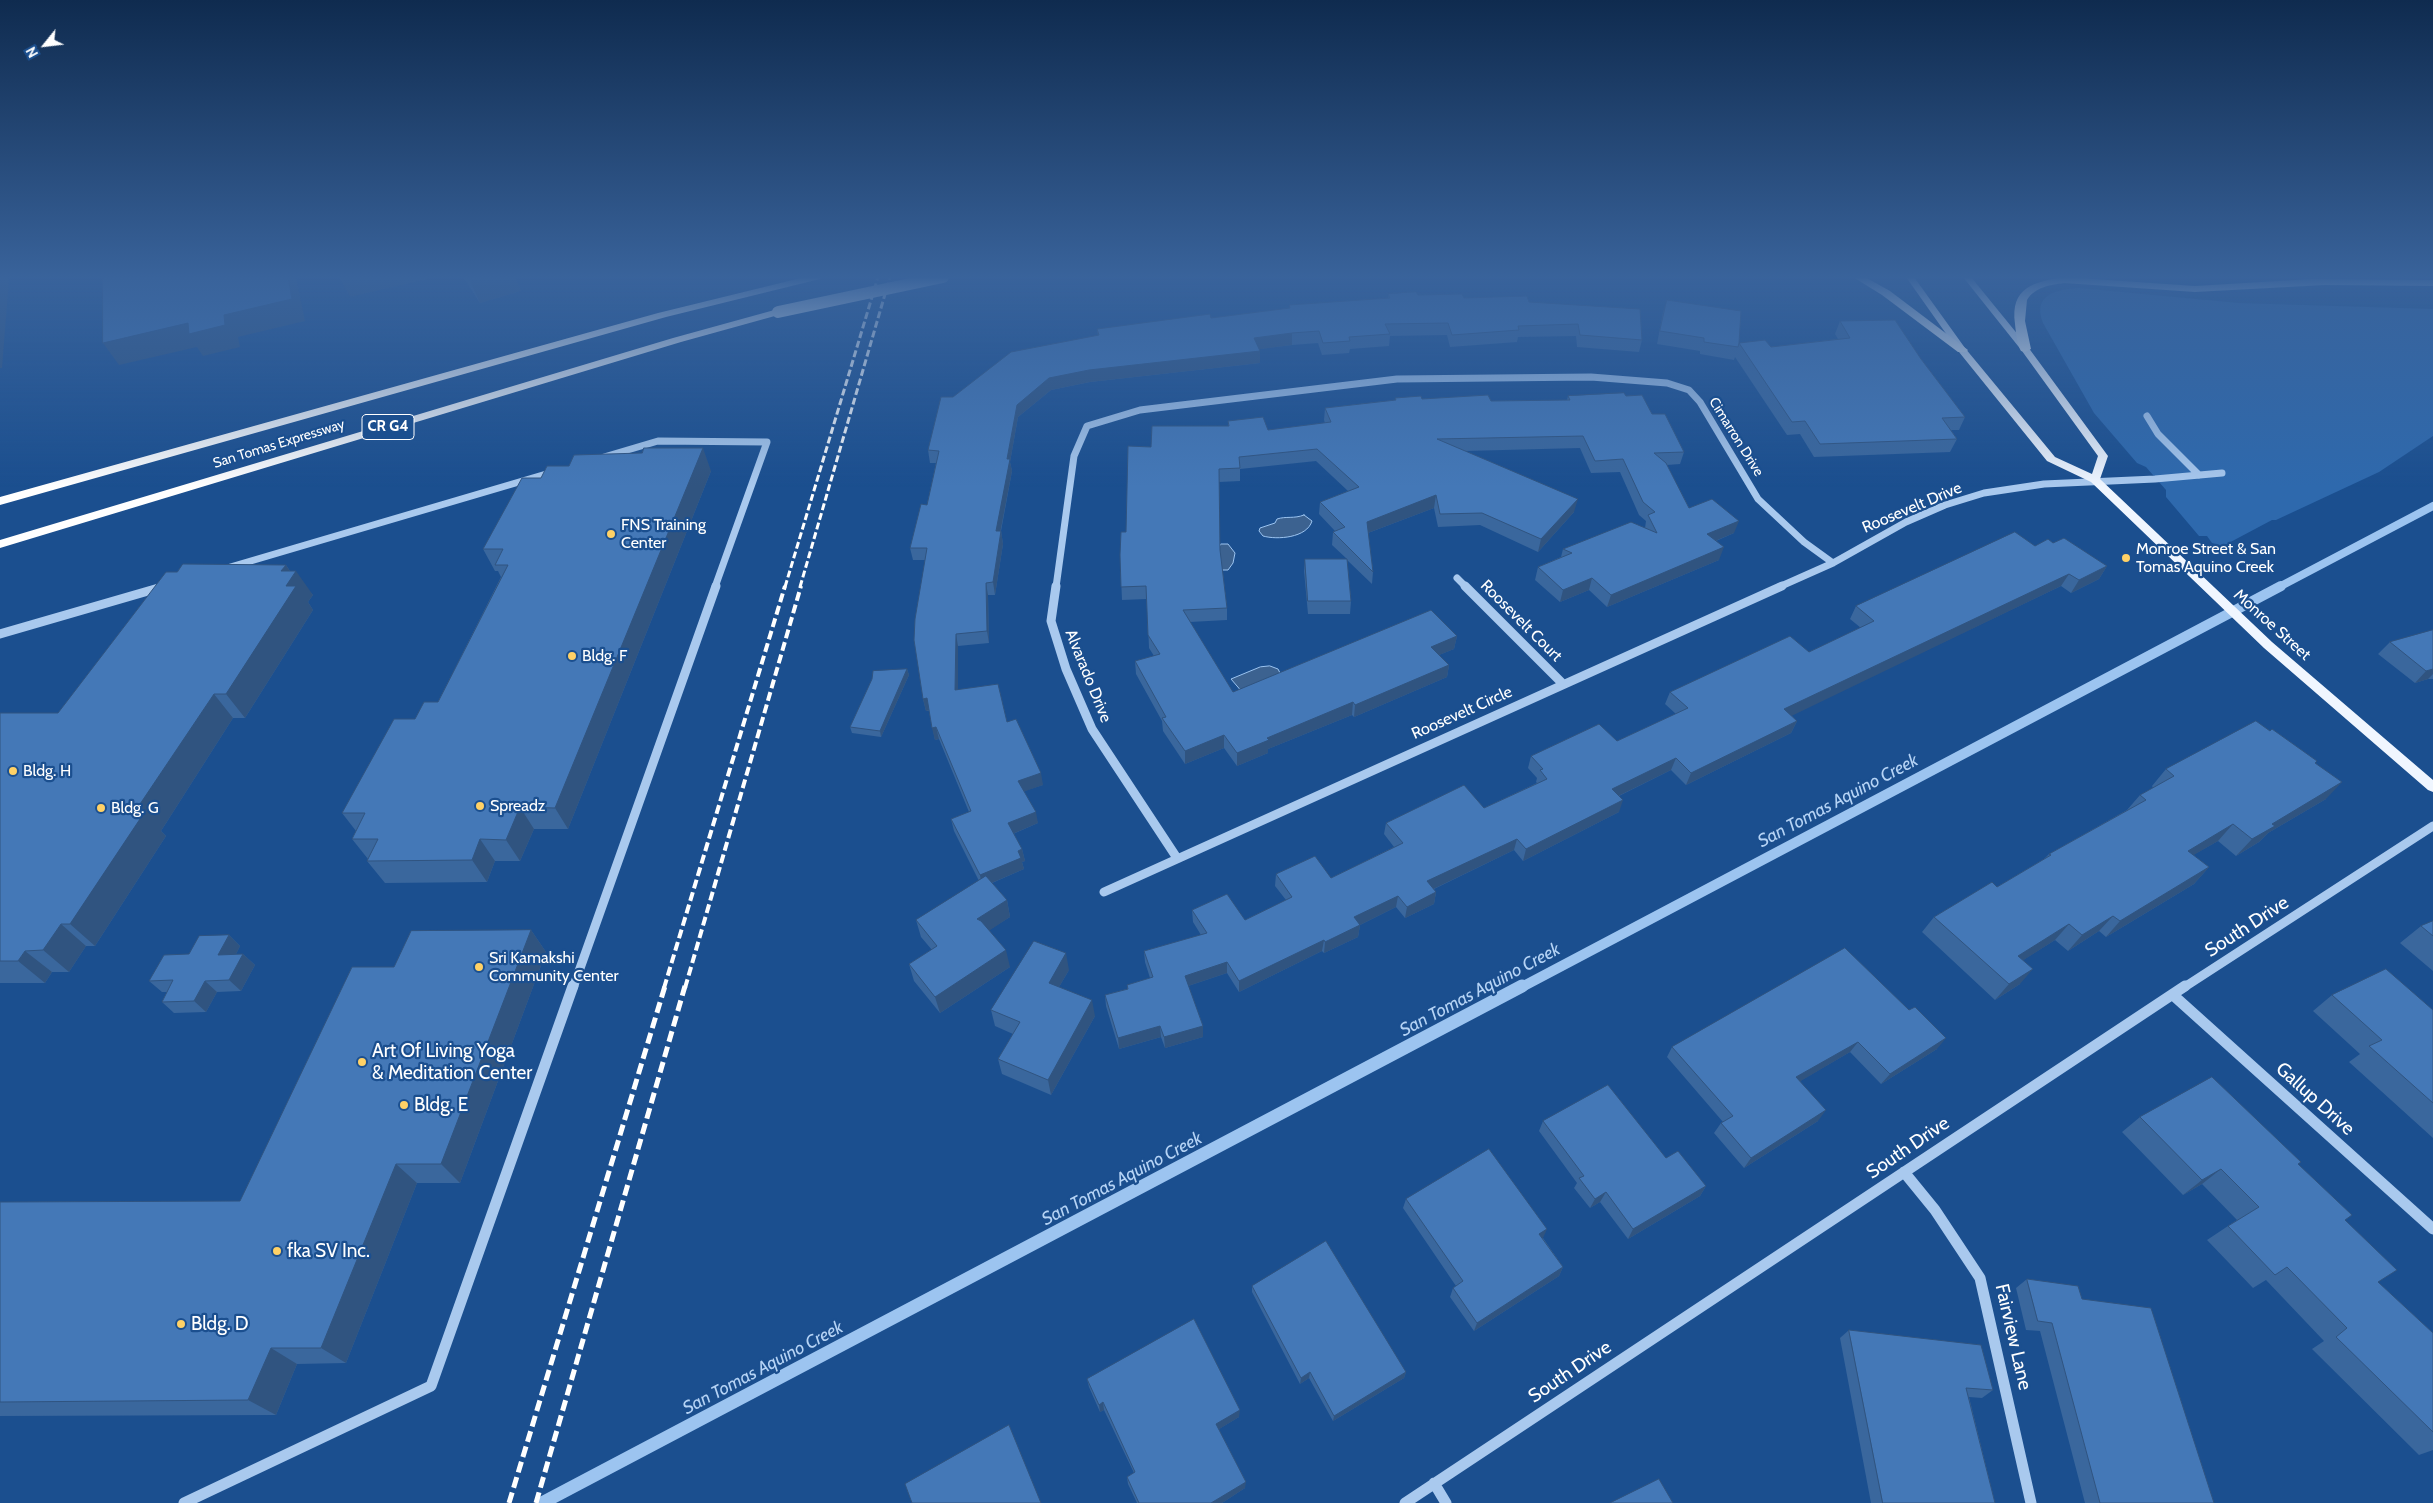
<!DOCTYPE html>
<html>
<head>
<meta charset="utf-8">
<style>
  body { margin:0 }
  #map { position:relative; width:2433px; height:1503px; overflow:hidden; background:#1b4f8f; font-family:Cabin,sans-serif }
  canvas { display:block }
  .north { position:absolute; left:20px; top:20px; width:50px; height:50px; -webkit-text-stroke:4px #1b4f8f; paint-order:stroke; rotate:241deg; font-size:14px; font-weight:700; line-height:20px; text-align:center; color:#fff }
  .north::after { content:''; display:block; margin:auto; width:18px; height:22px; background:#fff; clip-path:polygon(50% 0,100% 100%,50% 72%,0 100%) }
</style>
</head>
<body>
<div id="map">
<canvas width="2433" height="1503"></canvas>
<div class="north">N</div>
</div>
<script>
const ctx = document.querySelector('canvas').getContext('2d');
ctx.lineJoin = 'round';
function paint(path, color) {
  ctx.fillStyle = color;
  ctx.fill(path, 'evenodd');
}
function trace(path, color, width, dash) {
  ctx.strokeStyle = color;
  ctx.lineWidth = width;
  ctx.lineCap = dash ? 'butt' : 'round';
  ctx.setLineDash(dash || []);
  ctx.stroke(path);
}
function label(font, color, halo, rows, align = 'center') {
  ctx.font = font + ' Cabin,sans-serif';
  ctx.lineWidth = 4.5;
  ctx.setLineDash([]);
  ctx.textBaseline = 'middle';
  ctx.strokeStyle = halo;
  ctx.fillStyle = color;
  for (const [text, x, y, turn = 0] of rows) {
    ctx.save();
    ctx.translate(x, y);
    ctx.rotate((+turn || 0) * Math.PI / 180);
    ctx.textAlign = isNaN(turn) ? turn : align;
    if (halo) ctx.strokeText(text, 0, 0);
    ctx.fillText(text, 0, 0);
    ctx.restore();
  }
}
paint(new Path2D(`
  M2079 288 2239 303 2433 309V436L2379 472 2276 520H2272L2223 546 2212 543 2207 536H2199L2166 497V490L2146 467 2137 463 2094 413 2043 323C2032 295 2056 289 2079 288Z`), '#2e69ad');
const water = new Path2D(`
  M1304 515 1312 521C1307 538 1277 540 1263 536L1259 531 1260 528 1275 523 1277 519C1286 516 1294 519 1304 515Z
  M1221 544H1228L1235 553 1233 563 1228 570H1220L1218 550Z
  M1270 666 1278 669 1280 673 1243 693 1231 679 1260 667Z`);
paint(water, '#3c6290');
trace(water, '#9cc4f0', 1);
trace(new Path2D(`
  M2279 587 2433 506`), '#9cc4f0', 8);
trace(new Path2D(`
  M1520 988 2281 586`), '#9cc4f0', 10);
trace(new Path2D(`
  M542 1503 1522 986`), '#9cc4f0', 13);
trace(new Path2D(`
  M2147 416 2158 434 2199 475
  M604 457 658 441 767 442 715 587
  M227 568 553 472
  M1457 578 1466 587
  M1056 587 1074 456 1087 426 1140 410 1397 379 1591 377 1667 383 1689 390 1700 402 1758 499 1804 542 1833 563
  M1779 587 1833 563 1906 522 1945 505 1984 493 2044 484 2155 479 2222 473`), '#a9c9ee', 7);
trace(new Path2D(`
  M1056 586 1051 621 1066 669 1092 729 1177 858
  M1465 586 1563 684
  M0 634 162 587
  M1104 892 1782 586
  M573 988 716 586
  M2183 988 2433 826`), '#a9c9ee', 9);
trace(new Path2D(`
  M2173 995 2433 1229
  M1904 1172 1935 1210 1980 1278 2031 1503
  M1434 1483 1446 1503
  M184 1503 431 1386 573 986
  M1405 1503 2185 986`), '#a9c9ee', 11);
paint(new Path2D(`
  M1906 277H1914L1965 348 2055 457 2092 474 2098 456 2022 351 1963 277H1971L2028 347 2108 456 2100 479 2272 642 2433 780V792L2428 790 2264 648 2091 482 2047 461 1959 352Z`), '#f0f6ff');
paint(new Path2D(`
  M805 277H821L820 279 666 317 0 505V497L658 313Z
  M1853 277H1865L1890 291 1968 350 1966 352H1958L1882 295Z
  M2064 277 2195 286 2312 279 2433 280V286L2325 285 2195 292 2064 283C2050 285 2035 287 2027 300L2025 321 2031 349 2025 352 2021 351C2017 344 2016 333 2015 324 2010 287 2034 282 2064 277Z
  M778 309 783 312 782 314 681 342 0 548V540L673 338Z`), '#fff');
trace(new Path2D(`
  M785 587 878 277
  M800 587 890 277`), '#fff', 3, [7, 3]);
trace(new Path2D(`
  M664 988 785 586
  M685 988 801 586`), '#fff', 4, [9, 4]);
trace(new Path2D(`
  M509 1503 665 986
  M536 1503 685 986`), '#fff', 5, [11, 5]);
trace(new Path2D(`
  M778 312 943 277`), '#fff', 12);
paint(new Path2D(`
  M463 277H515L521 291 480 303Z
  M1388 294 1418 295 1529 302 1642 340 1639 352 1577 347 1576 336 1518 337 1517 342 1450 347 1447 335 1390 336 1389 346 1350 349 1349 353 1322 355 1318 343 1292 345 1259 349 1260 363 1090 382 1051 390 1018 417 1010 462 1012 471 1001 531 1003 544 995 595H988L989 643 958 646V690L1007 722 1043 785 1024 791 1038 823 1013 834 1022 849 1025 861 1022 862 1024 869 992 883 1007 900 1010 917 989 930 1010 967 940 1013 914 981 909 964 932 950 921 937 916 920 979 881 954 831 951 819 969 812 939 739 935 740 929 711H926L923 699 925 560H913L910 548 927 505 936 463H930L928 450 953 397 1098 336 1097 329 1211 318 1289 308V305L1388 298Z
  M1667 300 1739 343 1771 347 1838 339 1835 334 1840 321 1921 359 1965 417 1959 430H1951L1957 439 1950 452 1814 457 1800 434 1787 435 1735 357 1734 360 1700 354V351L1657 344 1663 312Z
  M1568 396H1626L1652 414 1684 452 1680 464 1667 465 1689 508 1734 533 1716 541 1719 560 1607 607 1589 590 1560 602 1535 580 1538 567 1561 557 1563 549 1645 528 1646 521 1639 515 1620 472 1591 473 1580 448 1465 451 1574 512 1538 552 1480 525 1438 527 1434 508 1368 533 1373 572 1372 584 1347 560 1351 601 1350 614H1308L1304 571 1305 559H1347L1332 545 1333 532 1335 531 1319 514 1320 502 1348 491 1316 461 1240 469V481L1219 482 1220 550 1227 608V620L1190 622 1233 692 1457 636 1454 649 1439 655 1449 665 1447 677 1354 717 1352 715 1268 749V753L1237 766 1224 748 1185 764 1163 731 1162 721 1136 674 1135 661 1154 656 1149 648 1147 599 1122 600 1120 555 1126 532 1151 447 1228 426V421L1268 430 1325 423 1324 420 1325 408 1395 400V398L1491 401 1567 400Z
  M711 471 568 829H534L520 861H495L487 882 385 883 367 861 368 859 352 839 356 831 342 813 415 719 438 702 501 577 498 571H495L483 549 541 478Z
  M2053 543 2107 566 2099 579 2071 593 2061 586 1791 715 1797 721 1791 733 1686 785 1671 770 1619 796V812L1523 861 1514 850 1434 889 1436 892 1434 904 1405 918 1396 907 1360 925 1358 937 1324 953 1322 951 1239 992 1227 973 1188 986 1203 1026V1037L1165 1048 1161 1037 1119 1049 1106 1006 1105 995 1127 989V985L1150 978 1145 962 1144 951 1201 935 1193 922 1192 910 1245 920 1286 900 1275 886 1276 874 1331 878 1394 847 1384 834 1386 823 1484 808 1537 783 1536 782 1537 778 1528 768 1531 756 1617 741 1676 714 1665 704 1670 692 1809 652 1861 628 1850 619 1856 606 2035 546Z
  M286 565 290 571 313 595 308 602 313 610 245 718H233L161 831 166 836 95 946H86L69 972H52L45 983H0V713H58L177 572Z
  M2433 630V679H2428L2415 683 2378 654 2390 642Z
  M907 669 909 675 881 737 852 733 850 727Z
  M2316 763 2326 799 2268 833 2259 842 2236 856 2218 841 2193 855 2209 867 2194 884 2106 937 2099 931 2068 951 2055 940 2023 960 2020 984 1995 1000 1922 932 1934 917 1997 887 2044 859 2049 854 2127 810 2140 795 2153 788 2152 786 2166 769Z
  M2433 921V971L2400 943 2421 926Z
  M531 930 546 952 460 1183H417L346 1363 297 1364 276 1415 0 1416V1202L240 1201 394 967Z
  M229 935 240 946 236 954H243L255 965 241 991 217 992 206 1012 174 1013 162 1002 167 992H162L149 981 189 954Z
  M1845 948 1937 1049 1881 1084 1850 1052 1800 1081 1818 1121 1744 1168 1714 1133 1721 1123 1723 1122 1667 1057 1672 1047Z
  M1069 970 1059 987 1095 1016 1051 1095 1002 1074 998 1059 1013 1034 995 1026 991 1010Z
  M2332 995 2433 1010V1138L2349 1062 2360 1054 2313 1011Z
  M2140 1117 2298 1164 2345 1220 2378 1282 2433 1333V1450L2419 1455 2312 1349 2324 1341 2266 1280 2253 1288 2207 1240 2237 1220 2202 1184 2183 1195 2122 1132Z
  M1543 1121 1666 1158 1706 1186 1700 1196 1628 1239 1600 1202 1590 1208 1574 1188 1577 1183 1539 1131Z
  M1406 1199 1543 1238 1563 1267 1559 1276 1474 1331 1450 1297 1453 1288 1456 1286 1403 1208Z
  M2027 1279 2082 1299 2214 1503H2085L2040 1331 2026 1330 2016 1288Z
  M1252 1286 1406 1372 1404 1378 1333 1421 1309 1378 1300 1384 1252 1292Z
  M1849 1330 1993 1390 1982 1398 1969 1397 1995 1503H1871L1840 1338Z
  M1087 1379 1239 1417 1219 1429 1245 1488 1222 1503H1137L1128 1484 1127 1477 1134 1473 1104 1410 1100 1412 1089 1387Z`), '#3a679d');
paint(new Path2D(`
  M0 277H6L9 280 2 368H0Z
  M288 277H296L305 321 238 337 240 347 203 356 197 347 119 365 103 343 224 315Z
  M339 277H436L350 297Z
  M485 277H515L521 291 480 303 470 281Z
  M1292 333V345L1253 350 1254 338Z
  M1260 351V363L1090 382 1051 390 1018 417 1010 462 1012 471 998 544 996 531 1007 459 1017 405 1049 378 1089 370Z
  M703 448 711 471 568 829 555 808Z
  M1436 495 1434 508 1365 534 1367 522Z
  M1578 499 1574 512 1538 552 1541 539Z
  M1739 521 1734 533 1703 546 1707 534Z
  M1001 531 1003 544 995 595 993 582Z
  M1724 547 1719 560 1607 607 1611 595Z
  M286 565 293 576 296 571 313 595 308 602 313 610 245 718 226 694 286 586 281 571Z
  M2107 566 2099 579 2071 593 2079 580Z
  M2069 574 2061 586 1779 722 1784 709Z
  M1592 578 1589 590 1560 602 1563 590Z
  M986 583 988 595 989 643 987 631Z
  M956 634 958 646V702L955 690Z
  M1457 636 1454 649 1429 659 1431 647Z
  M1449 665 1447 677 1354 717 1355 705Z
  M907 669 909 675 881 737 880 731Z
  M2433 669V674L2428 679 2415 683 2426 671Z
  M214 694 233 718 161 831 166 836 95 946 70 924 134 813Z
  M927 698 930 710 926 711 923 699Z
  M1353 702 1352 715 1268 749V753L1237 766V753L1267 738Z
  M1797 721 1791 733 1686 785 1691 773Z
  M936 727 939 739 935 740 932 728Z
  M1224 735V748L1185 764V751Z
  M1676 758 1671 770 1608 801 1612 789Z
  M1041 773 1043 785 1020 793 1018 781Z
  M2342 782 2326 799 2268 833 2259 842 2236 856 2252 839 2272 824Z
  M1623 800 1619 812 1523 861 1526 849Z
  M520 807 534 829 520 861 506 840Z
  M1036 812 1038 823 1010 835 1008 823Z
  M2233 824 2218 841 2173 867 2188 851Z
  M480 839 495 861 487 882 472 860Z
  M1517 839 1514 850 1425 893 1427 881Z
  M1022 849 1025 861 1022 862 1024 869 982 887 980 875 1018 851Z
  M2209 867 2194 884 2106 937 2120 921Z
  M1436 892 1434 904 1405 918 1407 907Z
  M1398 896 1396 907 1352 929 1354 917Z
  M1007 900 1010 917 981 936 977 919Z
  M2113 916 2099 931 2068 951 2082 935Z
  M61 924 86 946 69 972 43 950Z
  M2069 924 2055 940 2005 972 2018 956Z
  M1360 925 1358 937 1324 953 1325 942Z
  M531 930 546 952 460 1183 441 1164Z
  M229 935 240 946 230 966 218 955Z
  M1324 940 1322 951 1239 992V981Z
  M1006 950 1010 967 940 1013 935 997Z
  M25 951 52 972 45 983 18 961Z
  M1066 953 1069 970 1052 999 1049 983Z
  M243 954 255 965 241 991 229 980Z
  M1227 962V973L1185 987V976Z
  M2033 969 2020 984 1995 1000 2009 984Z
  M205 981 217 992 206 1012 194 1001Z
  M1092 1000 1095 1016 1051 1095 1048 1080Z
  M1160 1026 1161 1037 1119 1049 1118 1038Z
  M1203 1026V1037L1165 1048 1164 1037Z
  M1946 1038 1937 1049 1881 1084 1890 1074Z
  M1858 1042 1850 1052 1789 1088 1796 1077Z
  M1826 1110 1818 1121 1744 1168 1751 1158Z
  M396 1164 417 1183 346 1363 321 1348Z
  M2221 1169 2202 1184 2183 1195 2202 1180Z
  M1706 1186 1700 1196 1628 1239 1633 1229Z
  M1606 1192 1600 1202 1590 1208 1595 1199Z
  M1547 1229 1543 1238 1534 1243 1539 1234Z
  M1563 1267 1559 1276 1474 1331 1477 1323Z
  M271 1348 297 1364 276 1415 248 1400Z
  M1310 1372 1309 1378 1300 1384 1301 1378Z
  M1406 1372 1404 1378 1333 1421 1334 1416Z
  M1103 1402 1104 1410 1100 1412 1099 1405Z
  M1240 1410 1239 1417 1216 1431V1424Z
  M1246 1482 1245 1488 1222 1503H1211Z`), '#305480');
const building = new Path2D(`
  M103 277H288L292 299 224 315 225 325 189 334 188 323 103 343Z
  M467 277H485L470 281Z
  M1416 292 1418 295 1462 294 1464 298 1527 296 1529 302 1640 309 1642 340 1580 335 1578 324 1518 326 1519 330 1452 335 1448 323 1385 324 1390 334 1349 337 1350 341 1323 343 1319 331 1292 333 1254 338 1260 351 1089 370 1049 378 1017 405 1007 459H1010L996 531H1001L993 582 986 583 987 631 956 634 955 690 998 684 1007 722 1016 719 1041 773 1018 781 1036 812 1008 823 1022 849 1018 851 1021 858 980 875 951 819 971 811 936 727 932 728 927 698 923 699 914 640 915 619 927 548H910L921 504 927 505 939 451 928 450 941 397H953L1011 352 1099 335 1097 329 1210 314 1211 318 1290 308 1289 305 1390 298 1388 294Z
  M1667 300 1741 311 1739 343 1765 340 1771 347 1850 338 1840 321 1895 320 1921 359 1965 417 1942 418 1957 439 1820 444 1805 421 1792 422 1739 343 1738 347 1704 342V338L1660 331Z
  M1624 393 1626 396 1642 395 1652 414H1665L1684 452 1654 453 1666 463 1689 508 1712 499 1739 521 1707 534 1724 547 1611 595 1592 578 1563 590 1538 567 1572 553 1563 549 1631 522 1657 533 1648 515 1655 512 1643 502 1623 459 1595 461 1583 436 1437 439 1578 499 1541 539 1482 513 1440 514 1436 495 1367 522 1373 572 1333 532 1345 527 1320 502 1359 487 1317 449 1239 457 1240 468 1219 469 1220 550 1227 608 1183 610 1233 692 1431 610 1457 636 1431 647 1449 665 1355 705 1353 702 1267 738 1269 740 1237 753 1224 735 1185 751 1162 718 1166 717 1135 661 1160 654 1148 635 1146 586 1121 587 1120 555 1121 532H1126L1128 446 1151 447 1152 426H1229L1228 421 1263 417 1268 430 1331 422 1325 408 1396 400 1395 398 1421 396 1422 399 1488 395 1491 401 1570 400 1568 396Z
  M644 448H703L555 808 520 807 506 840 480 839 472 860 367 861 378 839H352L365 813H342L394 719H415L424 702H438L508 565H495L503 549H483L522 478H541L547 466H569L574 455 642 453Z
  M2015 532 2035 546 2048 539 2053 543 2064 538 2107 566 2079 580 2069 574 1784 709 1797 721 1691 773 1676 758 1612 789 1623 800 1526 849 1517 839 1427 881 1436 892 1407 907 1398 896 1354 917 1360 925 1325 942 1324 940 1239 981 1227 962 1185 976 1203 1026 1164 1037 1160 1026 1118 1038 1105 995 1128 989 1127 985 1153 977 1144 951 1207 933 1192 910 1227 894 1245 920 1292 897 1276 874 1315 856 1331 878 1403 843 1386 823 1464 785 1484 808 1547 779 1540 770 1543 769 1531 756 1599 724 1617 741 1688 708 1670 692 1790 636 1809 652 1874 621 1856 606Z
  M1305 559H1347L1351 601H1308Z
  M183 564 286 565 281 571H296L286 586H296L226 694H214L134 813H144L70 924H61L43 950 25 951 18 961H0V713H58L166 572H177Z
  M2433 630V669L2426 671 2390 642Z
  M907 669 880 731 850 727 872 679 873 671Z
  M2256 721 2270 731 2272 729 2317 761 2315 763 2342 782 2272 824 2275 826 2252 839 2233 824 2188 851 2209 867 2120 921 2113 916 2082 935 2069 924 2018 956 2033 969 2009 984 1934 917 1992 882 1997 887 2051 855 2049 854 2146 800 2140 795 2174 776 2166 769Z
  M986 876 1007 900 977 919 981 921 1006 950 935 997 909 964 937 946 916 920Z
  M2433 921V936L2421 926Z
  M531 930 441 1164H396L321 1348H271L248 1400 0 1402V1202L240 1201 352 967H394L411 931Z
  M229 935 218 955 243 954 229 980 205 981 194 1001 162 1002 173 980 149 981 164 955 189 954 199 936Z
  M1034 941 1066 953 1049 983 1092 1000 1048 1080 998 1059 1020 1022 991 1010Z
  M1845 948 1909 1010 1915 1007 1946 1038 1890 1074 1858 1042 1796 1077 1826 1110 1751 1158 1721 1123 1733 1116 1672 1047Z
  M2386 969 2433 1010V1103L2369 1046 2382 1040 2332 995Z
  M2212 1077 2301 1162 2298 1164 2352 1215 2345 1220 2397 1270 2378 1282 2433 1333V1432L2336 1337 2347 1328 2287 1267 2275 1275 2228 1226 2259 1207 2221 1169 2202 1180 2140 1117Z
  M1608 1085 1666 1158 1678 1151 1706 1186 1633 1229 1606 1192 1595 1199 1579 1178 1584 1176 1543 1121Z
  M1489 1149 1547 1229 1539 1234 1563 1267 1477 1323 1453 1288 1463 1281 1406 1199Z
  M1326 1241 1406 1372 1334 1416 1310 1372 1301 1378 1252 1286Z
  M2027 1279 2078 1286 2082 1299 2151 1308 2214 1503H2100L2052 1323 2038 1321Z
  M1194 1319 1240 1410 1216 1424 1246 1482 1211 1503H1139L1127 1477 1135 1472 1103 1402 1099 1405 1087 1379Z
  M1849 1330 1981 1345 1993 1390 1966 1388 1995 1503H1883Z
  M1009 1425 1041 1503H912L905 1484Z
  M1659 1479 1673 1503H1610Z`);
paint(building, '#4478b7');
trace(building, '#305480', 1);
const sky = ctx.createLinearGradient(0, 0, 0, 487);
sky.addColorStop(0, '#0f2b4f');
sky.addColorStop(0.57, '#39639b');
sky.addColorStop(1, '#39639b00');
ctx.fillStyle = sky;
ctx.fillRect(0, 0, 2433, 487);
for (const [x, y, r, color] of [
  [611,534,5,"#ffd166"],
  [2126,558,5,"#ffd166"],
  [572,656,5,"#ffd166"],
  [13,771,5,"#ffd166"],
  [480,806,5,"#ffd166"],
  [101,808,5,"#ffd166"],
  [479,967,5,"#ffd166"],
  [362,1062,5,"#ffd166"],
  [404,1105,5,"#ffd166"],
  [277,1251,5,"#ffd166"],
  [181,1324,5,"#ffd166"]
]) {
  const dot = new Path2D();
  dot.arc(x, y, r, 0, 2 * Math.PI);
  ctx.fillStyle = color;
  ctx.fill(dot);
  trace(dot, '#1b4f8f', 2);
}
label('14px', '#fff', '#1b4f8f', [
  ["Cimarron Drive",1736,437,58],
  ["San Tomas Expressway",279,444,-17]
]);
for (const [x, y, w] of [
  [388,427,52]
]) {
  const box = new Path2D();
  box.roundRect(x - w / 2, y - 12.5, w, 25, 4);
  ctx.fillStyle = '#1b4f8f';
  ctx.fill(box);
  trace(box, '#fff', 1);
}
label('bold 15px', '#fff', null, [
  ["CR G4",388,427]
]);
label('16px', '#fff', '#1b4f8f', [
  ["Roosevelt Drive",1912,508,-23],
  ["Roosevelt Court",1521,621,45],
  ["Monroe Street",2272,625,42],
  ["Alvarado Drive",1088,676,68],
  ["Roosevelt Circle",1462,713,-24]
]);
label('16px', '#fff', '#1b4f8f', [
  ["FNS Training",621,525],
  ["Center",621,543],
  ["Monroe Street & San",2136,549],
  ["Tomas Aquino Creek",2136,567],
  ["Bldg. F",582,656],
  ["Bldg. H",23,771],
  ["Spreadz",490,806],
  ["Bldg. G",111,808],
  ["Sri Kamakshi",489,958],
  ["Community Center",489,976]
], 'left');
label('italic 18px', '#b5d3f5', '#1b4f8f', [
  ["San Tomas Aquino Creek",1838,801,-28],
  ["San Tomas Aquino Creek",1480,990,-28],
  ["San Tomas Aquino Creek",1122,1179,-28],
  ["San Tomas Aquino Creek",763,1368,-28]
]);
label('19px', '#fff', '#1b4f8f', [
  ["South Drive",2247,927,-33],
  ["Gallup Drive",2315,1099,42],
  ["South Drive",1908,1148,-34],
  ["Fairview Lane",2013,1337,77],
  ["South Drive",1570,1372,-34]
]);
label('19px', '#fff', '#1b4f8f', [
  ["Art Of Living Yoga",372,1051],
  ["& Meditation Center",372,1073],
  ["Bldg. E",414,1105],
  ["fka SV Inc.",287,1251],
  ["Bldg. D",191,1324]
], 'left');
</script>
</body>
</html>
